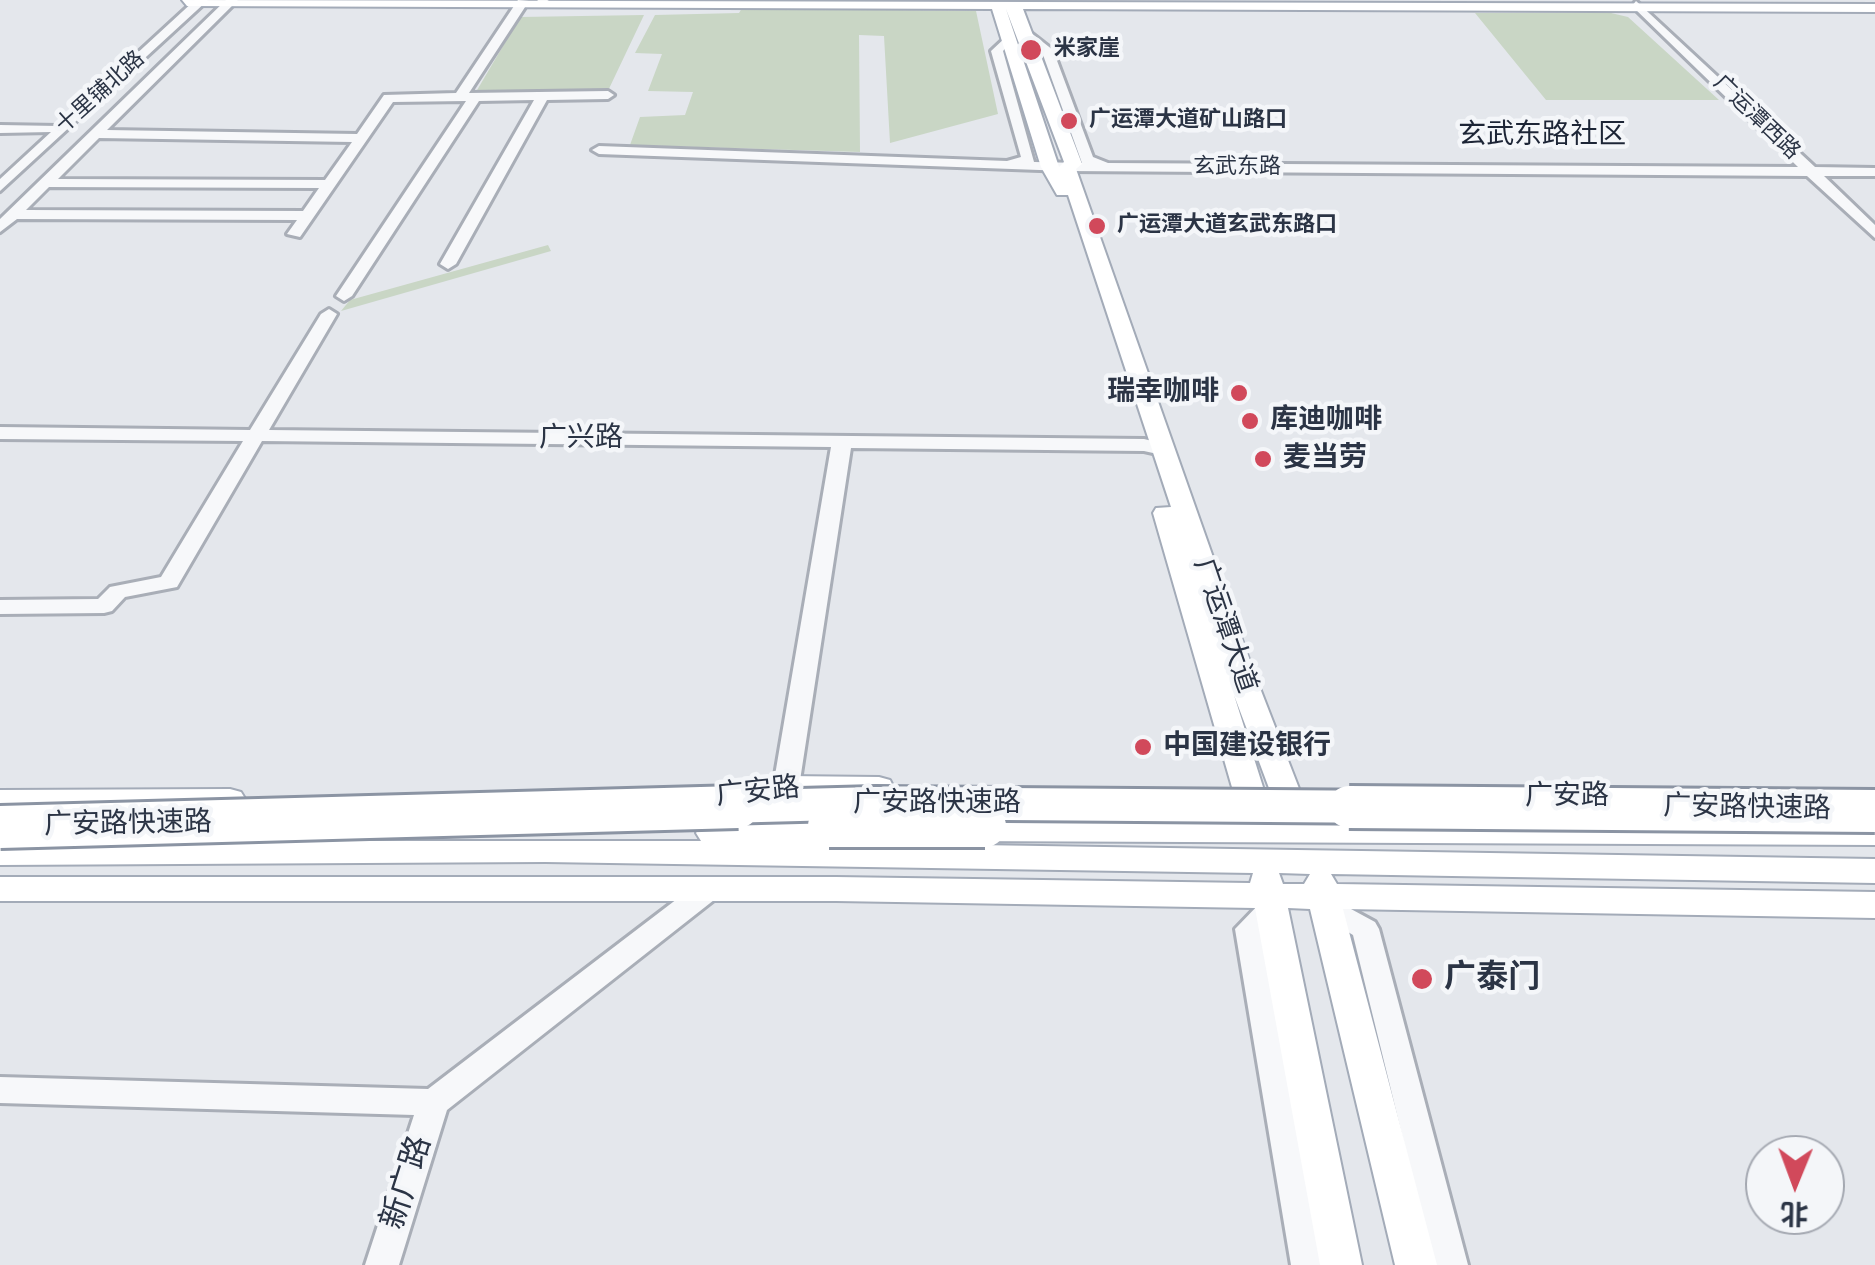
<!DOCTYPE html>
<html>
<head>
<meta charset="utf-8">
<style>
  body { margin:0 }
  #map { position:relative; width:1875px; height:1265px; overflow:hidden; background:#e4e7ec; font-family:"Nunito Sans","Noto Sans SC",sans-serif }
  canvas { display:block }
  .north { position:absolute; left:1745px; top:1135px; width:100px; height:100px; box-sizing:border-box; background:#f4f6f9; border:2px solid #a4a8b1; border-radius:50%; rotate:181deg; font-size:28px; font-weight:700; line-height:40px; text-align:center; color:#2b3445 }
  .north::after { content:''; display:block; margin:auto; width:35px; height:45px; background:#d1495b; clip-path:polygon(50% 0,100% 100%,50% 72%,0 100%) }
</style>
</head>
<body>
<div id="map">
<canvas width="1875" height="1265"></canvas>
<div class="north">北</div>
</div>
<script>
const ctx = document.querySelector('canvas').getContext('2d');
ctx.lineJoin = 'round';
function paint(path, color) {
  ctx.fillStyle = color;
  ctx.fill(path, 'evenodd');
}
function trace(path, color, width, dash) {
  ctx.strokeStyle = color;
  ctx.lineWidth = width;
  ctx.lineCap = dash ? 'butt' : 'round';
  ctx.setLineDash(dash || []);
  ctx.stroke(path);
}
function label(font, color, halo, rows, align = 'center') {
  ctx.font = font + ' "Nunito Sans","Noto Sans SC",sans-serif';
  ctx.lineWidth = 9;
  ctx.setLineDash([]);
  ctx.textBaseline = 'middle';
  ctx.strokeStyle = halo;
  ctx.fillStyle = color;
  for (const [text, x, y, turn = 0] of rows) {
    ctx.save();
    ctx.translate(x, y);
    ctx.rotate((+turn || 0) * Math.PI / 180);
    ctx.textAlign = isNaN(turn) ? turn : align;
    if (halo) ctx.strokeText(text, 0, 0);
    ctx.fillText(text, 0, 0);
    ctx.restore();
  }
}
paint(new Path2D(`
  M742 8 976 11 998 114 890 143 884 36 859 35 860 152 630 145 640 117 685 115 693 92 648 91 662 54 635 53 655 15 739 13Z
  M1475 13H1611L1628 17 1719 100H1546Z
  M644 15 606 95 473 97 520 17Z
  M548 245 551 251 341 311 350 300Z`), '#c9d6c5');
const minor = new Path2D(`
  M195 0H208L0 191V179L51 132 0 133V125L58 126Z
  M226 0H238L107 130 357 134 384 95 456 93 518 0 529 1 469 93 608 91 614 95 608 99 547 100 456 264 448 269 440 264 534 100 479 101 352 296 344 301 336 296 466 101 393 102 300 237 287 234 297 220 17 219 0 232V219ZM99 138 352 142 325 180 58 179ZM49 187 319 188 303 211 26 210Z
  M537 0H549L542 4Z
  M1636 1 1815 167 1875 168V176H1824L1875 225V238L1807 176 1067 171 599 154 592 150 599 146 1007 161 1021 157 991 51 1006 37 1012 41 1003 51 1034 162 1082 163 1042 52 1024 36 1030 32 1053 50 1093 157 1108 163 1798 167 1632 6Z
  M329 309 337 314 269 430 1144 439 1169 445 1172 449 1162 455 1144 451 851 448 799 787 795 793H777L773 787 831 447 262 441 177 587 125 597 112 611 104 613 0 614V600L98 599 110 587 161 577 243 441 0 439V427L250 430 321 314Z
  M704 883 714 886 718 893 714 900 447 1110 399 1265H365L414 1115 0 1103V1077L428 1089 694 886Z
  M1327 896 1375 922 1379 929 1468 1265H1434L1353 935 1317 913 1313 906 1317 899Z
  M1272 898 1282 901 1286 908 1263 932 1325 1265H1291L1235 929 1262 901Z`);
const major = new Path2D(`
  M182 0 1875 4V12L1023 9 1082 164 1076 169 1251 665 1312 822 1875 823V845L956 841 951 833 956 825 967 822H1242L1153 513 1156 508 1171 507 1068 195H1057L1041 167 992 9 187 6ZM1006 9 1064 162 1059 167ZM1234 695 1281 820 1282 822H1274Z
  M786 776 879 777 890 780 894 788 890 796 879 799 786 798 738 806 727 803 722 795 727 787Z
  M230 789 241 792 246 800 241 808 230 811 0 812V790Z
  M712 822H844L855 825 860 833 848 843 1875 859V883L1331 874 1337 884 1875 892V918L1343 909 1437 1265H1395L1310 909 1288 908 1362 1265H1320L1255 908 836 901H0V877H836L1250 883 1253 873 545 862 0 865V841H701L696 833 701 825ZM1279 873 1310 874 1304 884H1283Z`);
trace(minor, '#a9aeb7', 6);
trace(major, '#a3abb8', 4);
paint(minor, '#f7f8fa');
paint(major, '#fff');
const highwayBridgeFar1 = new Path2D(`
  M646 809 876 803 1661 809`);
const highwayBridge = new Path2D(`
  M1349 807 1875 811
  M829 826H985
  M0 827 738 807`);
trace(highwayBridgeFar1, '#8b94a3', 38, []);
trace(highwayBridge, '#8b94a3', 48, []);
trace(highwayBridgeFar1, '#fff', 32);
trace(highwayBridge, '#fff', 42);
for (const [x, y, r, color] of [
  [1031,50,12,"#d1495b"],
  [1069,121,10,"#d1495b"],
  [1097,226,10,"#d1495b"],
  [1239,393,10,"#d1495b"],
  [1250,421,10,"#d1495b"],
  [1263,459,10,"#d1495b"],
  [1143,747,10,"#d1495b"],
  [1422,979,12,"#d1495b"]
]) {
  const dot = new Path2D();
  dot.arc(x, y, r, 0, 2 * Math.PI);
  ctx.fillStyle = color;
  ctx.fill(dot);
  trace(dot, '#f4f6f9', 4);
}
label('bold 22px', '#2b3445', '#f4f6f9', [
  ["米家崖",1054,50],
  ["广运潭大道矿山路口",1089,121],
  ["广运潭大道玄武东路口",1117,226]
], 'left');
label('22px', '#2b3445', '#f4f6f9', [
  ["十里铺北路",101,93,-42],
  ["广运潭西路",1756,118,44],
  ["玄武东路",1237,168]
]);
label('28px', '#1d2536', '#f4f6f9', [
  ["玄武东路社区",1542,136]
]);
label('bold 28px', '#2b3445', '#f4f6f9', [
  ["瑞幸咖啡",1219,393,"right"],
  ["库迪咖啡",1270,421],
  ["麦当劳",1283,459],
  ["中国建设银行",1163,747]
], 'left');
label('28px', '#2b3445', '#f4f6f9', [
  ["广兴路",581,439],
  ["广运潭大道",1224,626,71],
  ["广安路",758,793,-6],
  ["广安路",1567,797],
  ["广安路快速路",937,804],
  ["广安路快速路",1747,809,1],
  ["广安路快速路",128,825,-1]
]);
label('bold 32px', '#2b3445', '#f4f6f9', [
  ["广泰门",1444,979]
], 'left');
label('32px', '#2b3445', '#f4f6f9', [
  ["新广路",408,1183,-72]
]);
</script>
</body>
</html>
